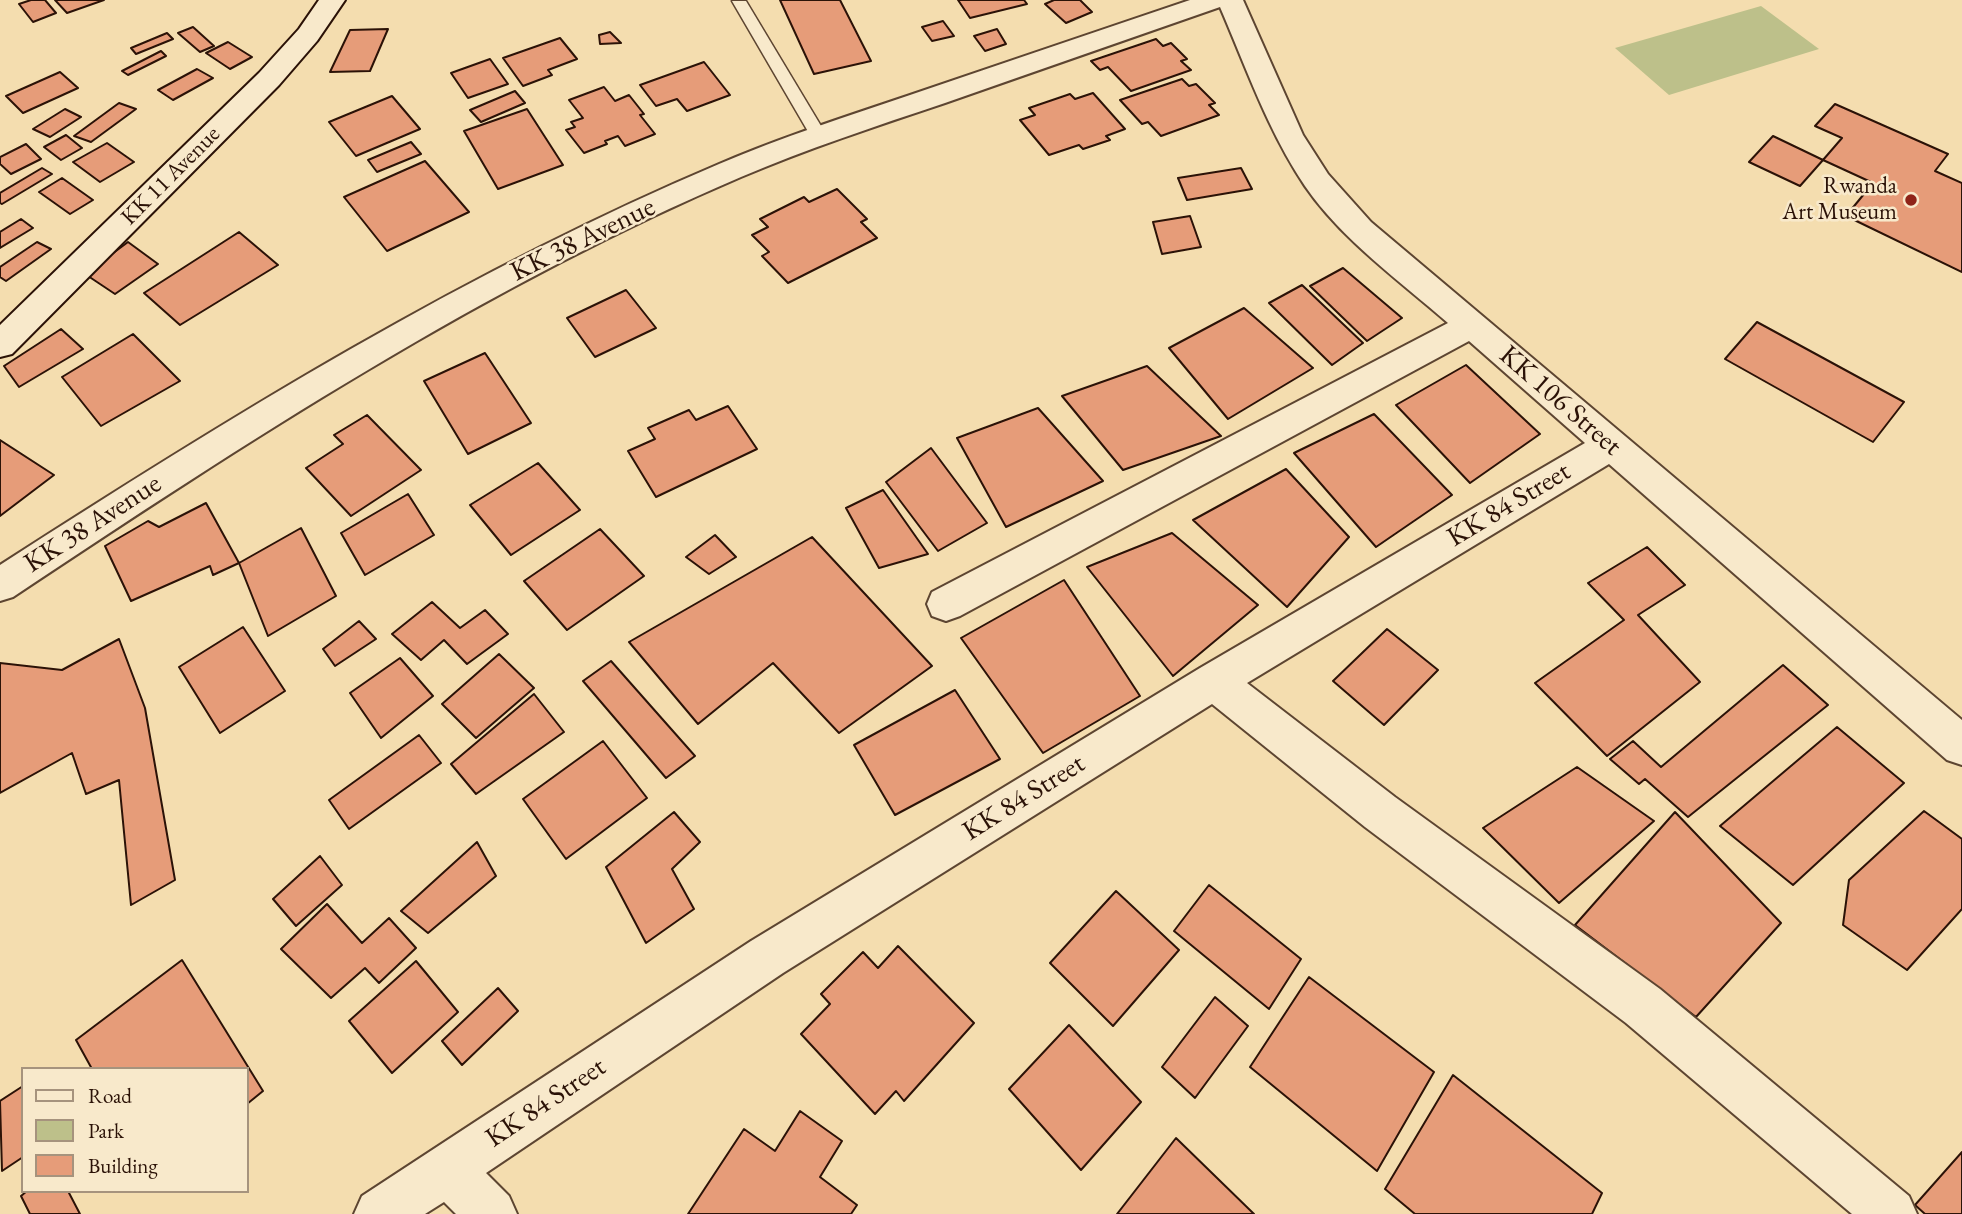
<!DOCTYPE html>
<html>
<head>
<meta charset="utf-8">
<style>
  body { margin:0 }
  #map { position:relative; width:1962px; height:1214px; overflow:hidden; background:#f4ddaf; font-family:"EB Garamond",serif }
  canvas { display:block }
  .legend { position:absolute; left:21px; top:1067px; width:228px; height:126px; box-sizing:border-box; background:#f8e9cb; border:2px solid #a6937d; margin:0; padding:9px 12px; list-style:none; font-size:21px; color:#2b1207 }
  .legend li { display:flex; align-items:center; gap:14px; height:35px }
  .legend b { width:35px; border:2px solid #a6937d }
</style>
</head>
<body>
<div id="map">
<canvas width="1962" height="1214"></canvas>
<ul class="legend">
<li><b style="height:9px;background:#f8e9cb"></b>Road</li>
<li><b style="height:19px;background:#bdc08a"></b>Park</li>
<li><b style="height:19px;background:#e69c79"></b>Building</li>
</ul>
</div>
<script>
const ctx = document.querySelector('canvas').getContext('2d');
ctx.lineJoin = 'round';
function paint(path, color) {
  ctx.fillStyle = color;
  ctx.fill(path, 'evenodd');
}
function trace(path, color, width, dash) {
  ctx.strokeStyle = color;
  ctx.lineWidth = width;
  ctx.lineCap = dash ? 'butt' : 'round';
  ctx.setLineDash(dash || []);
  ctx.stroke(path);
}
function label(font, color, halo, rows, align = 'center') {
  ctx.font = font + ' "EB Garamond",serif';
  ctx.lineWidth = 5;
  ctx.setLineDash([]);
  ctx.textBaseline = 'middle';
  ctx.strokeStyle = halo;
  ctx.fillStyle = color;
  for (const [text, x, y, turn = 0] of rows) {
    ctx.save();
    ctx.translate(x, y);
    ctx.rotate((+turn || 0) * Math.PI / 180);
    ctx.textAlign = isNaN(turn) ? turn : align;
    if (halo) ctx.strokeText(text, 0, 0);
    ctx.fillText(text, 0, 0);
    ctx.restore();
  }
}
paint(new Path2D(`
  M1761 6 1819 49 1669 95 1615 48Z`), '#bdc08a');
const building = new Path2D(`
  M31 0H45L56 13 33 22 19 4Z
  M55 0H104L67 13Z
  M780 0H840L871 61 814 74Z
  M958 0H1024L1027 4 970 18Z
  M1054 0H1080L1092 12 1066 23 1045 4Z
  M943 21 954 36 932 41 922 27Z
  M193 27 214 46 200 52 178 33Z
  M388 29 370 71 330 72 350 30Z
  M997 29 1006 44 985 51 974 36Z
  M610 32 621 43 600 44 599 35Z
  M167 33 173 39 136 54 131 48Z
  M560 38 577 59 548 70 552 75 523 86 503 58Z
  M1156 39 1163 46 1171 43 1187 59 1181 61 1191 70 1131 91 1108 67 1100 70 1091 61Z
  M228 42 252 57 230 69 206 53Z
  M161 51 166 56 128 75 122 71Z
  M490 59 508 84 468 98 451 73Z
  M704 62 730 95 687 111 677 99 656 106 640 85Z
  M197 69 213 78 173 100 158 90Z
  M60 72 78 88 23 113 6 96Z
  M1182 79 1189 86 1196 84 1215 103 1209 105 1219 115 1161 136 1148 122 1142 124 1120 100Z
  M604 87 615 101 629 95 644 114 640 115 655 134 625 146 618 136 605 141 607 144 584 153 566 130 575 127 571 122 583 118 569 100Z
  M515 91 525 103 481 122 470 110Z
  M1093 93 1125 129 1106 136 1110 140 1083 149 1079 145 1049 155 1020 120 1035 115 1029 108 1070 94 1075 99Z
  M392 96 420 129 356 156 329 122Z
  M119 103 136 109 91 142 74 136Z
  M1835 104 1948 154 1935 171 1962 183V272L1846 216 1873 183 1823 160 1842 138 1815 126Z
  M65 109 81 117 50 137 33 129Z
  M527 109 563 165 498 189 464 131Z
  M66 135 82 148 61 160 44 147Z
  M1773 136 1823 160 1800 186 1749 162Z
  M411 142 421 154 377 172 368 160Z
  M107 143 134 162 100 182 73 162Z
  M26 144 41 159 11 174 0 164V157Z
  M425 161 469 212 387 251 344 197Z
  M42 168 52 174 2 204 0 203V193Z
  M1241 168 1252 189 1187 200 1178 178Z
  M62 178 93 200 70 214 39 192Z
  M837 189 867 219 861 222 877 238 788 283 762 256 769 252 752 235 768 227 760 219 804 197 809 202Z
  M1190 216 1201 247 1162 254 1153 222Z
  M21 219 33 228 0 248V232Z
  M239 232 278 265 180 325 144 293Z
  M37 242 51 249 6 281 0 277V267Z
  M128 242 158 264 115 294 85 274Z
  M1343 268 1402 318 1367 341 1310 286Z
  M1302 285 1363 343 1332 365 1269 303Z
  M626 290 656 328 595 357 567 318Z
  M1244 308 1313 368 1228 419 1169 348Z
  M1757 322 1904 402 1873 442 1725 359Z
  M61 329 83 349 19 387 4 366Z
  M133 334 180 381 101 426 62 377Z
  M485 353 531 423 468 454 424 381Z
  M1466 365 1540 434 1470 483 1396 405Z
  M1147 366 1221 436 1123 470 1062 396Z
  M728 406 757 449 656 497 628 451 655 439 648 428 689 410 696 420Z
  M1038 408 1103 481 1006 527 957 438Z
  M1374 414 1452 495 1376 547 1294 453Z
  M367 415 421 470 351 516 306 468 343 444 334 435Z
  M0 440 54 475 0 516Z
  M931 448 987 523 938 551 886 482Z
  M538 463 580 510 511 555 470 505Z
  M1286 469 1349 537 1287 607 1193 520Z
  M883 490 928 554 879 568 846 508Z
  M408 494 434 535 365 575 341 533Z
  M206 503 239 563 213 575 210 566 131 601 105 546 148 521 159 527Z
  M301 528 336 596 268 636 239 563Z
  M600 529 644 576 567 630 524 581Z
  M1172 533 1258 605 1173 676 1087 567Z
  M715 535 736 557 709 574 686 557Z
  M812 537 932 666 839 733 773 663 698 724 629 642Z
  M1647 547 1685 585 1638 615 1700 682 1607 756 1535 683 1624 620 1588 583Z
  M1064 580 1140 696 1043 753 961 638Z
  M432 602 460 628 485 610 508 634 467 664 444 640 421 660 392 634Z
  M359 621 376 639 335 666 323 649Z
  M243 627 285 691 220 733 179 667Z
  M1387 629 1438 670 1384 725 1333 681Z
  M119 639 145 708 175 880 131 905 119 780 86 794 72 753 0 793V663L62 670Z
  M499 654 534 688 476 738 442 704Z
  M400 658 433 696 381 738 350 693Z
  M611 661 695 756 666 778 583 681Z
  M1783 665 1828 705 1688 817 1645 779 1639 784 1610 759 1633 741 1661 767Z
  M955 690 1000 759 895 815 854 745Z
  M534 694 564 732 476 794 451 764Z
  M1837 727 1904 783 1793 885 1720 826Z
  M419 735 441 763 349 829 329 800Z
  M603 741 647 798 566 859 523 799Z
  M1577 767 1654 821 1559 903 1483 828Z
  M1924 811 1962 839V909L1907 970 1843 925 1849 880Z
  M674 812 700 842 672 869 694 909 646 943 606 867Z
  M1675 812 1781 923 1696 1017 1575 925Z
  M477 842 496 876 428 933 401 911Z
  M320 856 342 885 296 926 273 899Z
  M1209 885 1301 959 1269 1009 1174 931Z
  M1116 891 1179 950 1113 1026 1050 963Z
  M327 904 362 943 389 918 416 948 379 983 365 968 331 998 281 949Z
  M898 946 974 1023 904 1101 896 1091 875 1114 801 1034 830 1004 821 994 863 952 878 968Z
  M182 960 263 1091 247 1104V1069H92L76 1040Z
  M416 961 458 1012 392 1073 349 1021Z
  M1309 977 1434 1072 1377 1171 1250 1067Z
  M498 988 518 1011 462 1065 442 1041Z
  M1215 997 1248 1026 1195 1098 1162 1067Z
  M1069 1025 1141 1102 1081 1170 1009 1089Z
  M1453 1075 1602 1193 1592 1214H1415L1385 1189Z
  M23 1086V1157L2 1171 0 1101Z
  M800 1111 842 1141 820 1177 857 1205 851 1214H688L744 1129 775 1151Z
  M1176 1138 1254 1214H1117Z
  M1962 1152V1214H1925L1915 1205Z
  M27 1191H68L80 1214H30L21 1196Z`);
paint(building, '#e69c79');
trace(building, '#2b1207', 2);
const lane = new Path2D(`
  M732 1H746L827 136 825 140H813Z`);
const street = new Path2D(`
  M1190 0H1243L1303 135 1328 174 1371 222 1962 720V765L1947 760 1609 464 1247 683 1395 797 1660 989 1909 1196 1917 1214H1852L1626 1023 1365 827 1212 704 783 973 486 1173 509 1196 517 1214H456L444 1202 425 1214H354L362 1196 751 941 1200 668 1585 443 1469 341 960 616 946 621 932 616 927 604 932 592 1448 323C1400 281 1342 240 1305 186 1268 131 1246 67 1220 7 1128 39 1036 71 945 103 876 126 807 149 741 177 483 287 246 442 13 597L0 601V565C231 416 466 271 719 164 782 137 848 116 913 94 1005 63 1097 31 1190 0Z`);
const secondary = new Path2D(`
  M319 0H345L317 41 279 85 12 354 0 357V325L259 73 299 29Z`);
trace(lane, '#5d4531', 3);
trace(street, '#5d4531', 4);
trace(secondary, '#2b1207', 4);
paint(lane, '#f8e9cb');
paint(street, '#f8e9cb');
paint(secondary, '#f8e9cb');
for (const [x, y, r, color] of [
  [1911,200,7,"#8f2418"]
]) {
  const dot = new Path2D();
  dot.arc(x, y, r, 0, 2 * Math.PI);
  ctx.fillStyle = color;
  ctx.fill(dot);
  trace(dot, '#f8e9cb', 2.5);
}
label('23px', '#2b1207', '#f8e9cb', [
  ["KK 11 Avenue",171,176,-45]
]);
label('23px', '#2b1207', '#f8e9cb', [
  ["Rwanda",1897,187],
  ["Art Museum",1897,213]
], 'right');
label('28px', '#2b1207', '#f8e9cb', [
  ["KK 38 Avenue",583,240,-26],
  ["KK 106 Street",1560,401,41],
  ["KK 84 Street",1509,505,-31],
  ["KK 38 Avenue",93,524,-33],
  ["KK 84 Street",1024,798,-32],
  ["KK 84 Street",546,1103,-34]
]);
</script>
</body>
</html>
